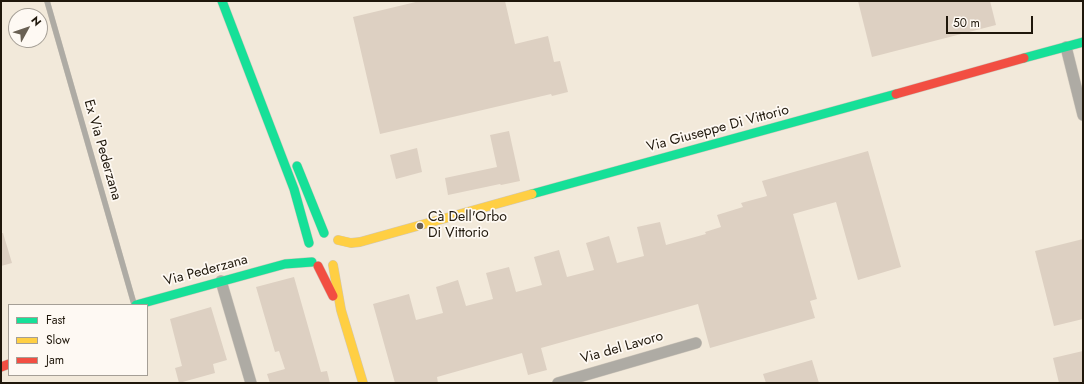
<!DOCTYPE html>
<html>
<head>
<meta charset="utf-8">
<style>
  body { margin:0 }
  #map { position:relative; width:1084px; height:384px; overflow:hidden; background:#f2e9da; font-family:Jost,sans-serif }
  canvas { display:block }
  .frame { position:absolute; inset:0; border:2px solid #1f170b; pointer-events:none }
  .legend { position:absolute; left:8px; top:304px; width:140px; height:72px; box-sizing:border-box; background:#fef9f3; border:1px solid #a59f96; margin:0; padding:5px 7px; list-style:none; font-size:12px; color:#1f170b }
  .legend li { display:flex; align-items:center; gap:8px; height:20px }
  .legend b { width:20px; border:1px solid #a59f96 }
  .north { position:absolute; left:8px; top:8px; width:40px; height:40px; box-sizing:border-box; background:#fef9f3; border:1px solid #a59f96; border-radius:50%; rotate:50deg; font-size:11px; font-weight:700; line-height:16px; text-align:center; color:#1f170b }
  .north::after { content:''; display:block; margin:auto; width:14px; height:18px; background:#696053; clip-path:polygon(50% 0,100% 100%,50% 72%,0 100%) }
  .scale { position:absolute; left:946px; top:16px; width:87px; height:18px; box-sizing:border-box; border:2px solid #1f170b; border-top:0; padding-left:5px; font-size:12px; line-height:14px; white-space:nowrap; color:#1f170b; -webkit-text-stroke:3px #fef9f3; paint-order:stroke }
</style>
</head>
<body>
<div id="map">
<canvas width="1084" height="384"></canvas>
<div class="frame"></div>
<ul class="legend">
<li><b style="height:5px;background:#16e098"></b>Fast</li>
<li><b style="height:5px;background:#ffcf43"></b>Slow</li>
<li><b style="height:5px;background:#f24e42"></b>Jam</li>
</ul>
<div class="north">N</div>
<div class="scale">50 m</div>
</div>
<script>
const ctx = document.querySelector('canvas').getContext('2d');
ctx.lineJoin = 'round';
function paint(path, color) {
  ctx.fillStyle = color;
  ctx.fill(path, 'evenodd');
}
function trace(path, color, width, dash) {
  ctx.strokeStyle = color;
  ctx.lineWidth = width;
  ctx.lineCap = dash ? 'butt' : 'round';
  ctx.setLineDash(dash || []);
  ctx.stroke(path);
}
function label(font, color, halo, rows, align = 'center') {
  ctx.font = font + ' Jost,sans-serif';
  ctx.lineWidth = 3.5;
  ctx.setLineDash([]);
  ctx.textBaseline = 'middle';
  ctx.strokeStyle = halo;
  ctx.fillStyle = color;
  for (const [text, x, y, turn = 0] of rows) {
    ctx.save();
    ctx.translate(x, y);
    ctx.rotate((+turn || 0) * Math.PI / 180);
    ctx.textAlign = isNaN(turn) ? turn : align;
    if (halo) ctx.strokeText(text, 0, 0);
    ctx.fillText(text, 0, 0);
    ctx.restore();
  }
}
paint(new Path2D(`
  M420 1H505L515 44 548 36 554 62 560 61 568 92 552 96 551 94 380 134 353 17Z
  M858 1H990L996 25 872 57Z
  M509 131 520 181 501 185 500 184 448 195 445 178 497 167 490 135Z
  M417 148 422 172 396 179 390 155Z
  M868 151 901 267 858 280 836 202 793 214 817 299 810 301 815 318 710 348 698 304 541 348 547 370 528 375 522 353 437 377 438 383H395L373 304 409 294 416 320 443 313 436 287 458 280 466 306 493 299 486 273 509 267 516 292 542 285 534 257 559 250 567 277 594 270 586 243 609 236 617 263 644 256 637 227 660 222 666 245 706 234 705 232 721 227 717 215 743 207 741 203 767 196 762 181Z
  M1 233H3L12 263 1 266Z
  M1083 239V319L1054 326 1035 251Z
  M294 277 321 372 327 371 330 383H270L267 374 285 369 279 351 275 352 256 287Z
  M211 307 227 360 213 364 215 373 179 383 175 368 182 366 170 319Z
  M1083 351V383H1059L1053 358Z
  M812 360 819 383H766L763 374Z`), '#ddd0c2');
const lane = new Path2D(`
  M47 1 134 304`);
const street = new Path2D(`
  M1066 47 1083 115
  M221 281 251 383
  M558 383 696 343`);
const fast = new Path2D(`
  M222 1 294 189 309 243
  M1024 58 1083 42
  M297 166 324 233
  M532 194 896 94
  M136 305 285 264 312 262`);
const slow = new Path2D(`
  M338 240 351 243 360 242 532 194
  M333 265 341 310 363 383`);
const jam = new Path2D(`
  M896 94 1024 58
  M318 266 333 296
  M1 367 9 364`);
trace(lane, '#cfc7bb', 6);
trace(street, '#cfc7bb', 12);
trace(fast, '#cfc7bb', 10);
trace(slow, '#cfc7bb', 10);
trace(jam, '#cfc7bb', 10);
trace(lane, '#aeaba4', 5.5);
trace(street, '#aeaba4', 11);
trace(fast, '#16e098', 9);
trace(slow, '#ffcf43', 9);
trace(jam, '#f24e42', 9);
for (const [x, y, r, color] of [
  [420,226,4,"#696053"]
]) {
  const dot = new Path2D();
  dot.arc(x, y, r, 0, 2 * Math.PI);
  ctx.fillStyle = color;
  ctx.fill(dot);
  trace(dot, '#fef9f3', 1.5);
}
label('14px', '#1f170b', '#fef9f3', [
  ["Via Giuseppe Di Vittorio",718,129,-15],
  ["Ex Via Pederzana",102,150,74],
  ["Via Pederzana",206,271,-15],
  ["Via del Lavoro",622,348,-16]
]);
label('14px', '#1f170b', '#fef9f3', [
  ["Cà Dell'Orbo",428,218],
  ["Di Vittorio",428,234]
], 'left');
</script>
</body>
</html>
